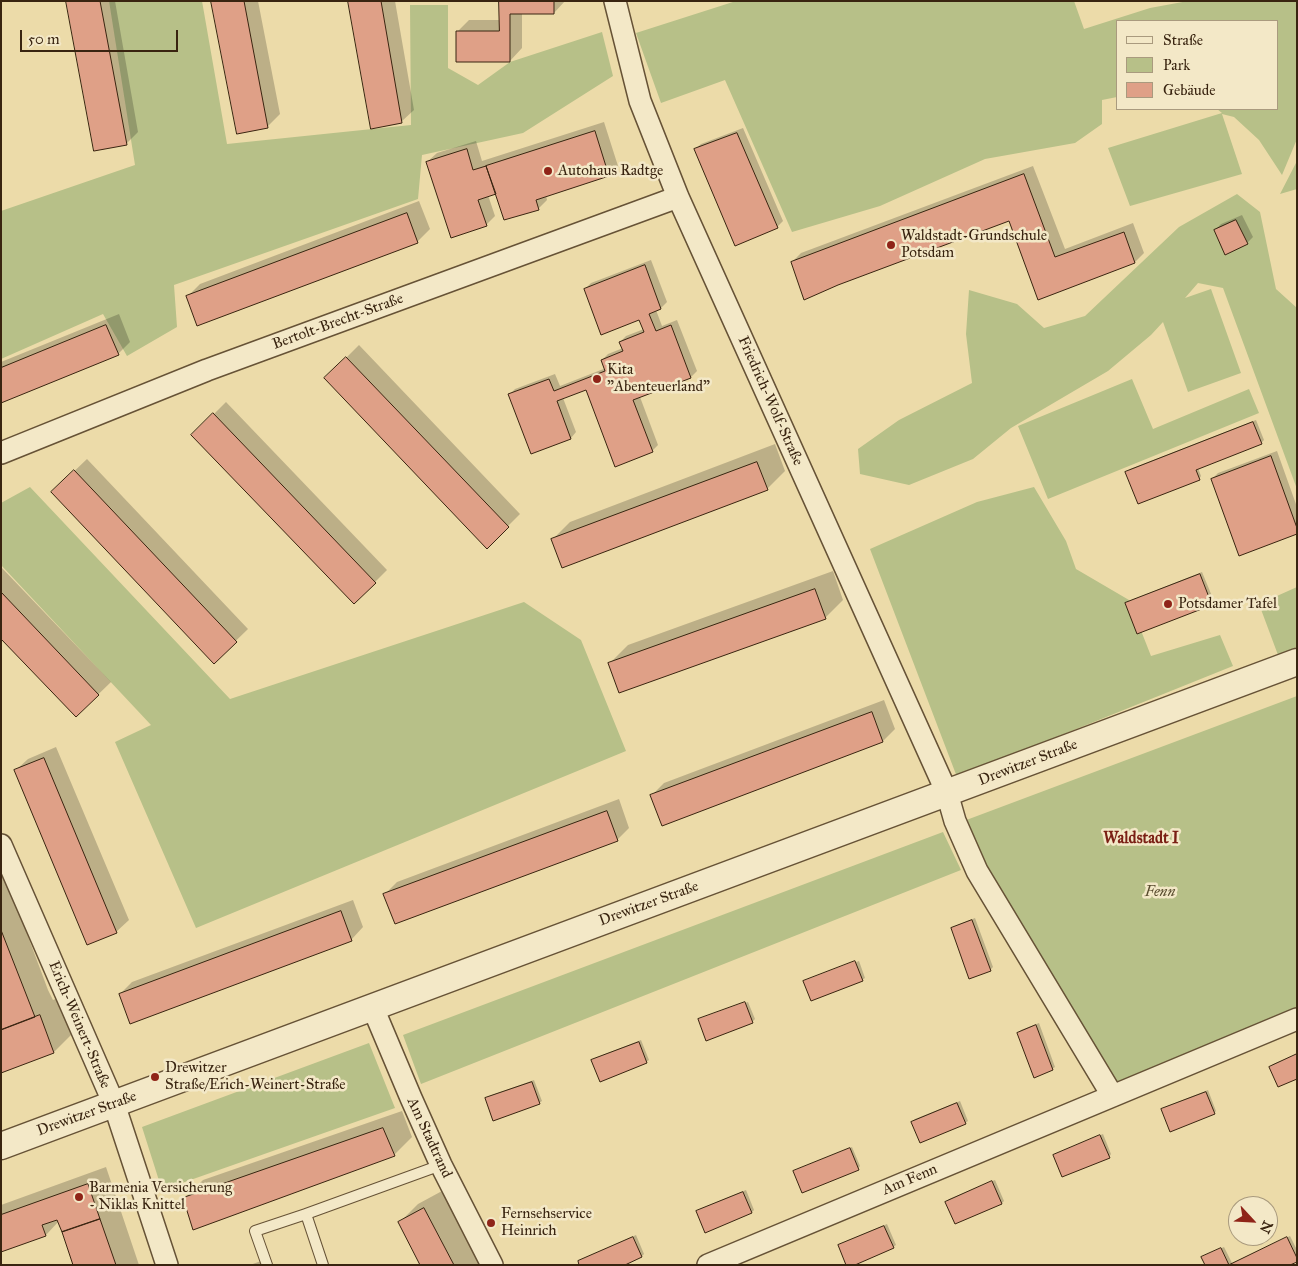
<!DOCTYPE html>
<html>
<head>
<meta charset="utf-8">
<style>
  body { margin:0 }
  #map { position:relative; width:1298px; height:1266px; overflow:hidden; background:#ecdba9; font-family:"IM FELL Great Primer",serif }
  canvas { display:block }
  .frame { position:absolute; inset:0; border:2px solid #392410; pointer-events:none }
  .legend { position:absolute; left:1116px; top:20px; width:162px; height:90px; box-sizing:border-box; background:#f3e8c7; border:1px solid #a99a7e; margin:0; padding:6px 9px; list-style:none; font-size:15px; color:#392410 }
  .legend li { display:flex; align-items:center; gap:10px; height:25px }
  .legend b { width:25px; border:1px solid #a99a7e }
  .north { position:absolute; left:1228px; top:1196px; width:50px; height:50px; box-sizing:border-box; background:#f3e8c7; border:1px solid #a99a7e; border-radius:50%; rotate:115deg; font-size:14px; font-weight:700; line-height:20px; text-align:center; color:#392410 }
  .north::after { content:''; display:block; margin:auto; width:18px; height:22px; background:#8f2418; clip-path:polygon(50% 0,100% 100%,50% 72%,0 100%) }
  .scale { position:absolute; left:20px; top:30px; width:158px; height:22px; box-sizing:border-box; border:2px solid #392410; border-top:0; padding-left:6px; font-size:15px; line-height:18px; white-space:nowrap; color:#392410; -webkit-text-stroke:4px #f3e8c7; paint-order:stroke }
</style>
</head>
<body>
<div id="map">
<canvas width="1298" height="1266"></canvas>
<div class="frame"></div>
<ul class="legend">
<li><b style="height:6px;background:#f3e8c7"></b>Straße</li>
<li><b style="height:14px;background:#b7c088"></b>Park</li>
<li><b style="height:14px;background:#dfa087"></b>Gebäude</li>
</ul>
<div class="north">N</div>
<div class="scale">50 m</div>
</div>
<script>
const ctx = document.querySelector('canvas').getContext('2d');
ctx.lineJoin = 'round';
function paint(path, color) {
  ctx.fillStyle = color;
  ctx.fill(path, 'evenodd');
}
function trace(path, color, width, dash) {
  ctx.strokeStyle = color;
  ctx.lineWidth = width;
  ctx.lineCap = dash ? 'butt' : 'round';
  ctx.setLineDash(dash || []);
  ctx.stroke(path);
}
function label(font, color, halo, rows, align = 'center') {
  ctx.font = font + ' "IM FELL Great Primer",serif';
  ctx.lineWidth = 5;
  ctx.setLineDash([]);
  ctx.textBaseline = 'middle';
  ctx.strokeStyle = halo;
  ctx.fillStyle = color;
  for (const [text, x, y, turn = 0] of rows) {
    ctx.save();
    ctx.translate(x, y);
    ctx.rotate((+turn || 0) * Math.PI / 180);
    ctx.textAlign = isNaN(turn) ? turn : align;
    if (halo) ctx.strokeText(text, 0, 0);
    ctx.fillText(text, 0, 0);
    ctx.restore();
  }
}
paint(new Path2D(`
  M109 1H202L227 144 411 125 410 5H448V68L478 85 510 62 602 32 613 76 523 133 422 155 418 199 174 285 177 327 127 356 103 314 1 359V211L135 165Z
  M736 1H1074L1084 29 1150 8 1188 1H1297V139L1282 175 1259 140 1234 117 1222 114 1242 174 1130 206 1108 148 1222 113 1217 109H1277V21H1117V97L1102 100V124L1075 143 985 159 880 206 792 232 725 80 661 103 636 33Z
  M1297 161V189L1280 194Z
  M1237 194 1260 212 1276 289 1297 308V489L1223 288 1198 283 1185 298 1211 289 1241 373 1188 392 1163 322 1151 335 1108 371 1011 428 973 459 909 485 860 474 858 449 899 420 972 383 966 334 969 290 1017 304 1044 328 1085 316 1179 227Z
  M1132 379 1153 429 1249 389 1259 413 1048 499 1018 426Z
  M30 487 230 699 524 602 581 640 626 751 196 928 115 742 151 725 1 565V503Z
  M1034 487 1066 541 1076 569 1129 600 1151 656 1220 635 1233 666 957 777 870 549 977 502Z
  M1297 587V647L1278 655 1259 604Z
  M1297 696V1012L1116 1088 961 822Z
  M943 832 961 870 421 1084 403 1035Z
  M369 1043 395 1108 162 1190 142 1127Z`), '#b7c088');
paint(new Path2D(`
  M67 1H115L138 132 126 144Z
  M212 1H258L280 114 267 127Z
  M350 1H395L414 110 401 122Z
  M501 1H565L554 13H522V48L510 61 457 32 469 20H501Z
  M604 122 618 166 609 175 546 195 547 200 538 209 496 192 488 195 495 216 486 225 427 162 437 153 476 141 482 161Z
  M743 128 783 221 777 227 695 149 701 144Z
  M1033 166 1065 249 1133 223 1144 253 1135 262 1039 298 1010 219 792 262 801 253Z
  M419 201 430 229 418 241 198 324 188 296 200 284Z
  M1242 215 1253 237 1247 243 1215 230 1221 224Z
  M651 260 667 302 661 308 656 310 662 326 677 320 697 371 691 377 640 397 658 445 652 451 586 389 563 398 576 432 571 438 532 453 509 395 515 389 555 374 560 386 606 368 602 360 608 354 623 348 620 342 626 336 644 329 640 318 585 289 591 283Z
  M119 314 130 342 118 354 1 402V362Z
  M359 345 520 514 487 547 338 366Z
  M226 402 387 570 354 603 193 435Z
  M1256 420 1264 440 1261 443 1198 468 1201 476 1199 479 1127 472 1130 469Z
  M775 444 785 471 767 489 552 540 570 522Z
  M1277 451 1297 507V533L1212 479 1218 473Z
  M87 459 248 629 214 662 65 480Z
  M1 567 111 682 76 716 1 637Z
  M833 571 843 600 825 618 610 663 628 645Z
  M1202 572 1214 601 1211 604H1126L1129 601Z
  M884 700 895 729 883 741 652 795 664 783Z
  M56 747 129 920 116 932 15 771 28 759Z
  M619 799 629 828 617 840 385 894 397 882Z
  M1 864 48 990 53 1000 58 998 72 1034 54 1052 1 1071Z
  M353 900 363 927 351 940 120 994 132 982Z
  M975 918 993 967 990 970 952 928 955 926Z
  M859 961 865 978 862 980 811 999 804 981 806 980V981Z
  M748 1002 755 1019 752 1022 700 1020Z
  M1039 1023 1055 1067 1052 1069 1018 1033 1021 1030Z
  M641 1040 649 1060 646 1062 593 1060 595 1058Z
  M1297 1054V1078L1270 1067 1273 1064Z
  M534 1080 542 1101 539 1103 486 1099 489 1096Z
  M1208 1090 1216 1111 1214 1113 1162 1110 1165 1107Z
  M960 1101 968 1121 965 1123 912 1122 915 1119Z
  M402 1111 412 1137 394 1155 185 1198 203 1180Z
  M1103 1134 1111 1154 1109 1157 1054 1155 1057 1153Z
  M852 1147 860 1166 858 1169 795 1172 798 1169Z
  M106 1167 139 1265H74L59 1221 46 1235 1 1251V1205Z
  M995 1180 1004 1201 1002 1203 946 1202 949 1199Z
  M746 1190 754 1210 752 1212H698L700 1209Z
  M442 1191 481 1265H422L400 1222 418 1204Z
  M887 1224 896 1245 893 1247 839 1245 842 1243Z
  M636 1235 644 1254 642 1256 622 1265 579 1261 582 1259Z
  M1290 1236 1297 1250V1260L1287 1265H1206V1255L1224 1247 1232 1263Z
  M261 1261 263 1265H250Z`), '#0003');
const building = new Path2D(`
  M66 1H100L127 145 94 151Z
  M211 1H244L268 128 237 134Z
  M348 1H381L402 123 371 129Z
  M499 1H554V14H510V62H456V31H499Z
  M595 131 609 176 536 200 539 210 504 220 486 166Z
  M737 133 778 228 735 246 694 149Z
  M467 149 473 170 486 166 496 194 478 200 487 226 451 238 426 162Z
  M1024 174 1055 257 1124 232 1135 263 1038 300 1009 221 838 285 804 300 791 262Z
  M407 213 418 243 197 326 186 296Z
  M1236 220 1248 244 1225 255 1214 230Z
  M645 265 661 309 649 314 656 331 671 325 691 378 633 400 653 452 615 467 586 390 557 401 571 439 531 454 508 394 549 379 554 391 605 371 601 360 623 351 619 342 644 332 639 320 601 335 584 289Z
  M106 325 119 355 1 403V368Z
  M346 357 509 527 487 549 324 378Z
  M213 413 376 583 354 604 191 435Z
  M1253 422 1262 444 1196 470 1200 480 1138 504 1125 472Z
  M1271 456 1297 528V534L1239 556 1211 479Z
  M757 462 768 490 562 568 551 539Z
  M74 470 237 642 214 664 51 492Z
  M1200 574 1212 605 1137 634 1125 603Z
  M815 589 826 619 619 693 608 663Z
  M1 592 99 695 76 717 1 639Z
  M872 712 883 742 662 826 650 795Z
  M44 758 117 933 87 945 14 770Z
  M607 811 618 841 395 924 383 894Z
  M341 911 352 941 130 1024 119 994Z
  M972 920 991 971 969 979 951 928Z
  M1 930 35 1017 1 1030Z
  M855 961 863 981 811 1001 803 981Z
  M745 1002 753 1023 706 1041 698 1019Z
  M40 1015 54 1053 1 1073V1030Z
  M1036 1025 1053 1070 1034 1078 1017 1033Z
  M639 1042 647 1063 600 1082 591 1060Z
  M1297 1054V1079L1278 1087 1269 1067Z
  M532 1082 540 1104 493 1121 485 1098Z
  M1206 1092 1215 1114 1170 1132 1161 1109Z
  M957 1103 966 1124 920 1143 911 1122Z
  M383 1128 395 1156 193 1230 183 1198Z
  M1100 1135 1110 1158 1062 1177 1053 1155Z
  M850 1148 859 1170 802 1193 793 1171Z
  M992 1181 1002 1204 955 1224 945 1202Z
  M88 1184 100 1219 62 1232 57 1220 42 1225 46 1236 1 1252V1215Z
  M743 1192 752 1213 705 1233 696 1211Z
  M424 1208 454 1265H420L398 1222Z
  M100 1219 116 1265H73L62 1232Z
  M884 1226 894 1248 855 1265H846L838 1245Z
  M633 1237 642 1257 625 1265H579L578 1261Z
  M1287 1237 1297 1258V1262L1290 1265H1229Z
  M1221 1248 1229 1265H1205L1201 1257Z`);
paint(building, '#dfa087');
trace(building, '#392410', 1);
const service = new Path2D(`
  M267 1265 255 1231 306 1214
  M323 1265 306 1214 441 1165`);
const minor = new Path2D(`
  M615 1 640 101 678 197 947 793 955 821 977 871 1112 1095
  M1 453 207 370 678 197
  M1 845 114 1104 167 1265
  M373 1008 411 1098 441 1165 492 1265
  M708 1265 1297 1019`);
const tertiary = new Path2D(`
  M1 1146 1297 662`);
trace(service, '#665236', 12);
trace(minor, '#665236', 24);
trace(tertiary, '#665236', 29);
trace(service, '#f3e8c7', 10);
trace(minor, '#f3e8c7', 21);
trace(tertiary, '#f3e8c7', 26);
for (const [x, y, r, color] of [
  [548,171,5,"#8f2418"],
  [891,245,5,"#8f2418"],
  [597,379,5,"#8f2418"],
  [1168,604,5,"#8f2418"],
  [155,1077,5,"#8f2418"],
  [79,1197,5,"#8f2418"],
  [491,1223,5,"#8f2418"]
]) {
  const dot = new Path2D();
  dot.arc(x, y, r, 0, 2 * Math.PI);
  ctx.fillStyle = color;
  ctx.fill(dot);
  trace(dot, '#f3e8c7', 2);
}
label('15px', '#392410', '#f3e8c7', [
  ["Autohaus Radtge",558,171],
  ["Waldstadt-Grundschule",901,236],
  ["Potsdam",901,253],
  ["Kita",607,370],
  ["\"Abenteuerland\"",607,387],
  ["Potsdamer Tafel",1178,604],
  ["Drewitzer",165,1068],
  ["Straße/Erich-Weinert-Straße",165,1085],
  ["Barmenia Versicherung",89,1188],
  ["- Niklas Knittel",89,1205],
  ["Fernsehservice",501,1214],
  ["Heinrich",501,1231]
], 'left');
label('15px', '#392410', '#f3e8c7', [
  ["Bertolt-Brecht-Straße",338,322,-20],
  ["Friedrich-Wolf-Straße",770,401,66],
  ["Drewitzer Straße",1028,763,-21],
  ["Drewitzer Straße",649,904,-20],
  ["Erich-Weinert-Straße",79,1025,67],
  ["Drewitzer Straße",87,1114,-20],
  ["Am Stadtrand",429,1138,65],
  ["Am Fenn",910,1180,-23]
]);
label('italic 15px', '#584b2e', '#f3e8c7', [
  ["Fenn",1160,892]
]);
label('bold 16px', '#7a1f14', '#f3e8c7', [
  ["Waldstadt I",1141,839]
]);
</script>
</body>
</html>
